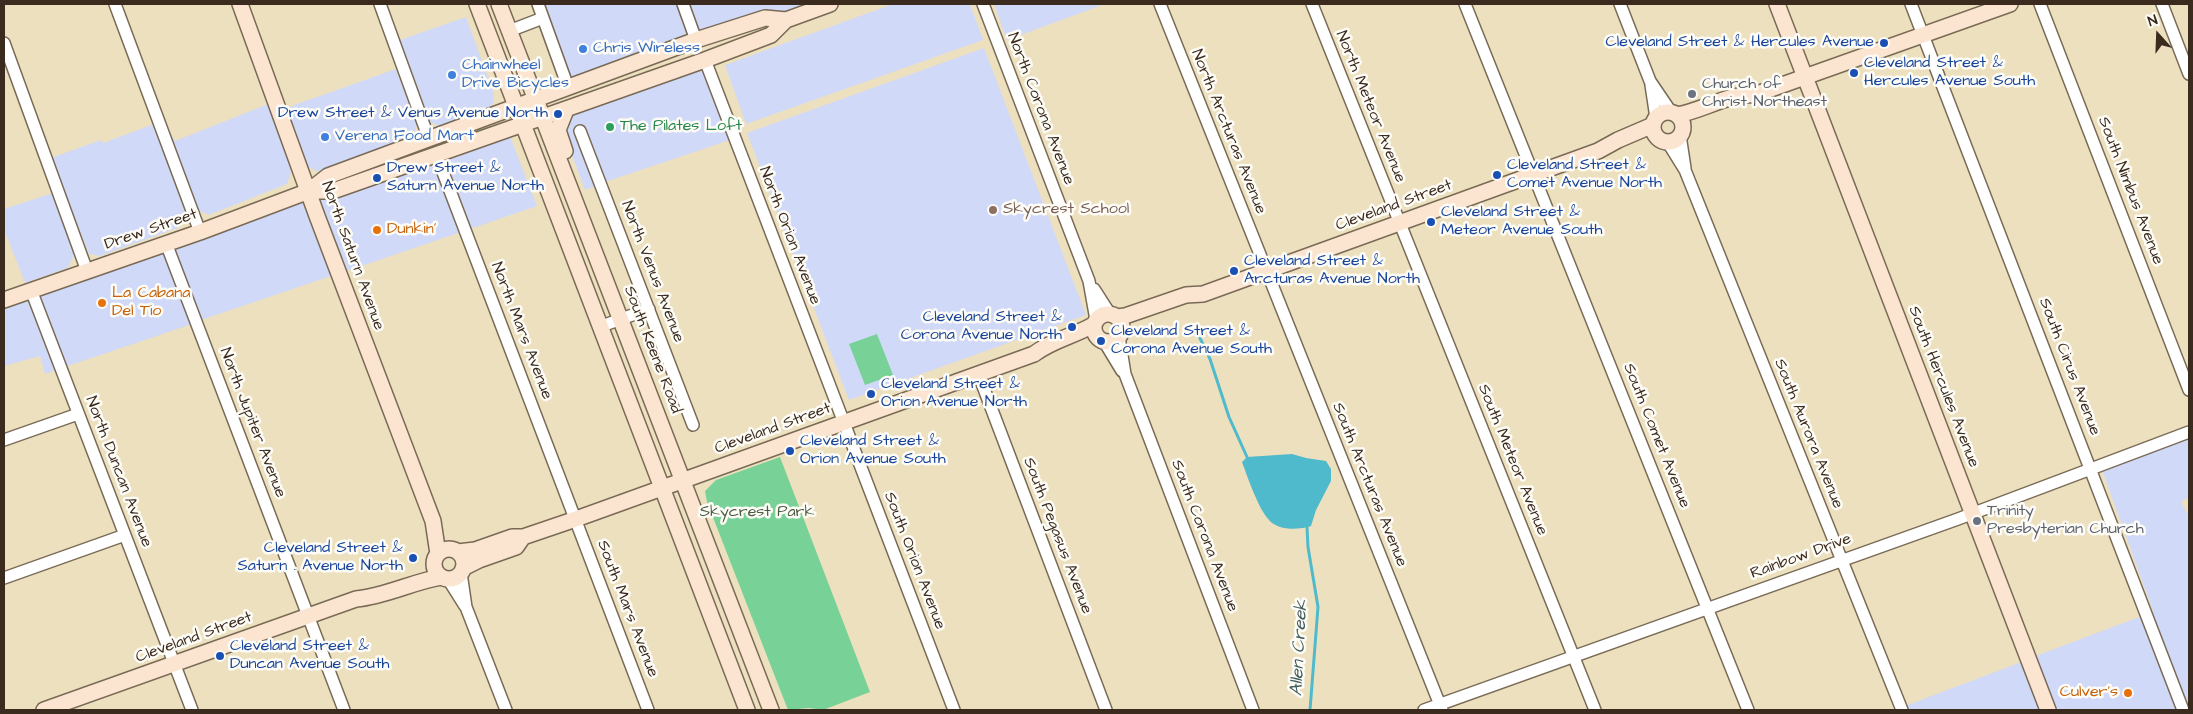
<!DOCTYPE html>
<html>
<head>
<meta charset="utf-8">
<style>
  body { margin:0 }
  #map { position:relative; width:2193px; height:714px; overflow:hidden; background:#ede0be; font-family:"Architects Daughter",sans-serif }
  canvas { display:block }
  .frame { position:absolute; inset:0; border:5px solid #3b2a1e; pointer-events:none }
  .north { position:absolute; left:2133px; top:10px; width:50px; height:50px; -webkit-text-stroke:4px #fdfcf7; paint-order:stroke; rotate:340deg; font-size:14px; font-weight:700; line-height:20px; text-align:center; color:#3b2a1e }
  .north::after { content:''; display:block; margin:auto; width:18px; height:22px; background:#3b2a1e; clip-path:polygon(50% 0,100% 100%,50% 72%,0 100%) }
</style>
</head>
<body>
<div id="map">
<canvas width="2193" height="714"></canvas>
<div class="frame"></div>
<div class="north">N</div>
</div>
<script>
const ctx = document.querySelector('canvas').getContext('2d');
ctx.lineJoin = 'round';
function paint(path, color) {
  ctx.fillStyle = color;
  ctx.fill(path, 'evenodd');
}
function trace(path, color, width, dash) {
  ctx.strokeStyle = color;
  ctx.lineWidth = width;
  ctx.lineCap = dash ? 'butt' : 'round';
  ctx.setLineDash(dash || []);
  ctx.stroke(path);
}
function label(font, color, halo, rows, align = 'center') {
  ctx.font = font + ' "Architects Daughter",sans-serif';
  ctx.lineWidth = 5;
  ctx.setLineDash([]);
  ctx.textBaseline = 'middle';
  ctx.strokeStyle = halo;
  ctx.fillStyle = color;
  for (const [text, x, y, turn = 0] of rows) {
    ctx.save();
    ctx.translate(x, y);
    ctx.rotate((+turn || 0) * Math.PI / 180);
    ctx.textAlign = isNaN(turn) ? turn : align;
    if (halo) ctx.strokeText(text, 0, 0);
    ctx.fillText(text, 0, 0);
    ctx.restore();
  }
}
paint(new Path2D(`
  M544 4H678L689 37 571 80Z
  M688 4H814L787 13 699 33Z
  M893 4H970L983 40 746 124 725 65Z
  M994 4H1105L1007 40Z
  M466 17 494 94 493 104 488 110 441 127 430 122 400 40Z
  M984 48 1086 315 849 400 747 133Z
  M703 67 730 140 605 182 582 125 574 128 596 186 585 190 564 134 571 114Z
  M396 69 417 125 412 138 319 172 308 167 286 108Z
  M271 103 280 126 291 173 287 184 209 215 198 210 164 122 175 141Z
  M154 124 186 215 180 227 100 256 89 254 51 158 101 140 103 143Z
  M509 134 537 206 470 229 443 157Z
  M433 160 461 232 344 272 316 197Z
  M53 193 74 255 68 268 25 283 4 229V209Z
  M306 198 334 275 201 320 173 247Z
  M163 250 192 324 65 367 38 294Z
  M28 297 56 370 45 374 40 356 4 366V306Z
  M2189 438V497L2181 502 2189 517V710L2151 613 2153 611 2102 470Z
  M2142 616 2178 710H2054L2033 657Z
  M2024 661 2043 710H1907L1905 706Z`), '#d1d9f9');
paint(new Path2D(`
  M877 334 893 375 865 385 849 344Z
  M780 457 870 692 823 710 809 708 788 710 707 502 705 491 716 480Z`), '#78d298');
paint(new Path2D(`
  M1292 454 1306 458 1326 461 1331 469V481L1316 510 1311 526C1299 530 1278 531 1269 520 1258 508 1248 478 1242 462L1247 457Z`), '#4fbacb');
trace(new Path2D(`
  M1198 334 1210 359 1229 417 1247 457
  M1307 527 1308 547 1318 607 1310 710`), '#4fbacb', 3);
const street = new Path2D(`
  M115 4 200 232
  M380 4 429 139
  M538 4 568 87
  M683 4 696 40
  M983 4 1089 281 1096 320
  M1160 4 1442 710
  M1312 4 1595 710
  M1465 4 1748 710
  M1620 4 1650 81 1671 112
  M1911 4 2183 710
  M2040 4 2189 390
  M2162 4 2189 74
  M509 31 543 18
  M4 43 87 271
  M705 60 954 710
  M1651 85 1656 118
  M580 131 693 425
  M1680 135 1685 168
  M1667 141 1685 170 1902 710
  M436 154 648 710
  M166 243 344 710
  M1094 289 1110 314
  M31 290 192 710
  M599 327 649 309
  M1119 337 1125 374 1253 710
  M1105 343 1122 371
  M978 373 1106 710
  M4 440 78 414
  M461 573 466 607 506 710
  M4 578 125 535
  M448 579 465 606
  M1424 710 1958 519 2189 432`);
const secondary = new Path2D(`
  M240 4 317 216 433 521 438 554
  M477 4 747 710
  M499 4 771 710
  M1777 4 2048 710
  M1653 127a15 15 0 1 1 30 0a15 15 0 1 1-30 0Z
  M1677 115C1702 111 1729 93 1754 95L2010 4
  M565 151 558 130 566 110
  M309 191H333L705 60 771 35 786 20 830 4
  M4 300 200 232 309 191 328 176 696 40 765 18 786 20
  M1094 328a14 14 0 1 1 28 0a14 14 0 1 1-28 0Z
  M1117 317 1125 316 1186 295 1203 294 1598 151 1618 140 1653 125
  M434 564a15 15 0 1 1 30 0a15 15 0 1 1-30 0Z
  M458 552 475 550 512 537H523L576 519 1034 354C1052 340 1074 336 1093 325
  M463 568 479 560 516 547 523 537
  M44 710 356 599C386 596 412 582 441 577`);
trace(street, '#796a56', 14);
trace(secondary, '#796a56', 18);
trace(street, '#fff', 11);
trace(secondary, '#fce5d0', 15);
for (const [x, y, r, color] of [
  [1884,43,5,"#1a4fb4"],
  [583,49,5,"#3f7fe0"],
  [1854,73,5,"#1a4fb4"],
  [452,75,5,"#3f7fe0"],
  [1692,94,5,"#6b7280"],
  [558,114,5,"#1a4fb4"],
  [610,127,5,"#2e9e5b"],
  [325,137,5,"#3f7fe0"],
  [1497,175,5,"#1a4fb4"],
  [377,178,5,"#1a4fb4"],
  [993,210,5,"#8d6e63"],
  [1431,222,5,"#1a4fb4"],
  [377,230,5,"#e8710a"],
  [1234,271,5,"#1a4fb4"],
  [102,303,5,"#e8710a"],
  [1072,327,5,"#1a4fb4"],
  [1101,341,5,"#1a4fb4"],
  [871,394,5,"#1a4fb4"],
  [790,451,5,"#1a4fb4"],
  [1977,521,5,"#6b7280"],
  [413,558,5,"#1a4fb4"],
  [220,656,5,"#1a4fb4"],
  [2128,693,5,"#e8710a"]
]) {
  const dot = new Path2D();
  dot.arc(x, y, r, 0, 2 * Math.PI);
  ctx.fillStyle = color;
  ctx.fill(dot);
  trace(dot, '#fdfcf7', 2);
}
label('16px', '#164399', '#fdfcf7', [
  ["Cleveland Street & Hercules Avenue",1874,43,"right"],
  ["Cleveland Street &",1864,64],
  ["Hercules Avenue South",1864,82],
  ["Drew Street & Venus Avenue North",548,114,"right"],
  ["Cleveland Street &",1507,166],
  ["Comet Avenue North",1507,184],
  ["Drew Street &",387,169],
  ["Saturn Avenue North",387,187],
  ["Cleveland Street &",1441,213],
  ["Meteor Avenue South",1441,231],
  ["Cleveland Street &",1244,262],
  ["Arcturas Avenue North",1244,280],
  ["Cleveland Street &",1062,318,"right"],
  ["Corona Avenue North",1062,336,"right"],
  ["Cleveland Street &",1111,332],
  ["Corona Avenue South",1111,350],
  ["Cleveland Street &",881,385],
  ["Orion Avenue North",881,403],
  ["Cleveland Street &",800,442],
  ["Orion Avenue South",800,460],
  ["Cleveland Street &",403,549,"right"],
  ["Saturn . Avenue North",403,567,"right"],
  ["Cleveland Street &",230,647],
  ["Duncan Avenue South",230,665]
], 'left');
label('16px', '#366cbe', '#fdfcf7', [
  ["Chris Wireless",593,49],
  ["Chainwheel",462,66],
  ["Drive Bicycles",462,84],
  ["Verena Food Mart",335,137]
], 'left');
label('16px', '#5b616d', '#fdfcf7', [
  ["Church of",1702,85],
  ["Christ Northeast",1702,103],
  ["Trinity",1987,512],
  ["Presbyterian Church",1987,530]
], 'left');
label('16px', '#3b2a1e', '#fdfcf7', [
  ["North Meteor Avenue",1370,107,68],
  ["North Corona Avenue",1040,109,69],
  ["North Arcturas Avenue",1228,132,68],
  ["South Nimbus Avenue",2130,191,69],
  ["Cleveland Street",1394,206,-20],
  ["Drew Street",151,230,-19],
  ["North Orion Avenue",789,236,69],
  ["North Saturn Avenue",352,256,70],
  ["North Venus Avenue",652,272,69],
  ["North Mars Avenue",521,331,69],
  ["South Keene Road",652,350,69],
  ["South Cirus Avenue",2069,367,69],
  ["South Hercules Avenue",1943,387,69],
  ["North Jupiter Avenue",252,423,69],
  ["Cleveland Street",773,429,-20],
  ["South Aurora Avenue",1808,434,68],
  ["South Comet Avenue",1656,436,68],
  ["South Meteor Avenue",1512,460,68],
  ["North Duncan Avenue",118,472,69],
  ["South Arcturas Avenue",1369,485,68],
  ["South Pegasus Avenue",1057,536,69],
  ["South Corona Avenue",1204,536,69],
  ["Rainbow Drive",1801,557,-20],
  ["South Orion Avenue",914,561,69],
  ["South Mars Avenue",627,609,69],
  ["Cleveland Street",194,638,-20]
]);
label('16px', '#27864d', '#fdfcf7', [
  ["The Pilates Loft",620,127]
], 'left');
label('16px', '#785e54', '#fdfcf7', [
  ["Skycrest School",1003,210]
], 'left');
label('16px', '#c56008', '#fdfcf7', [
  ["Dunkin'",387,230],
  ["La Cabana",112,294],
  ["Del Tio",112,312],
  ["Culver's",2118,693,"right"]
], 'left');
label('16px', '#4d5c43', '#fdfcf7', [
  ["Skycrest Park",757,513]
]);
label('italic 18px', '#425c5b', '#fdfcf7', [
  ["Allen Creek",1300,648,-87]
]);
</script>
</body>
</html>
